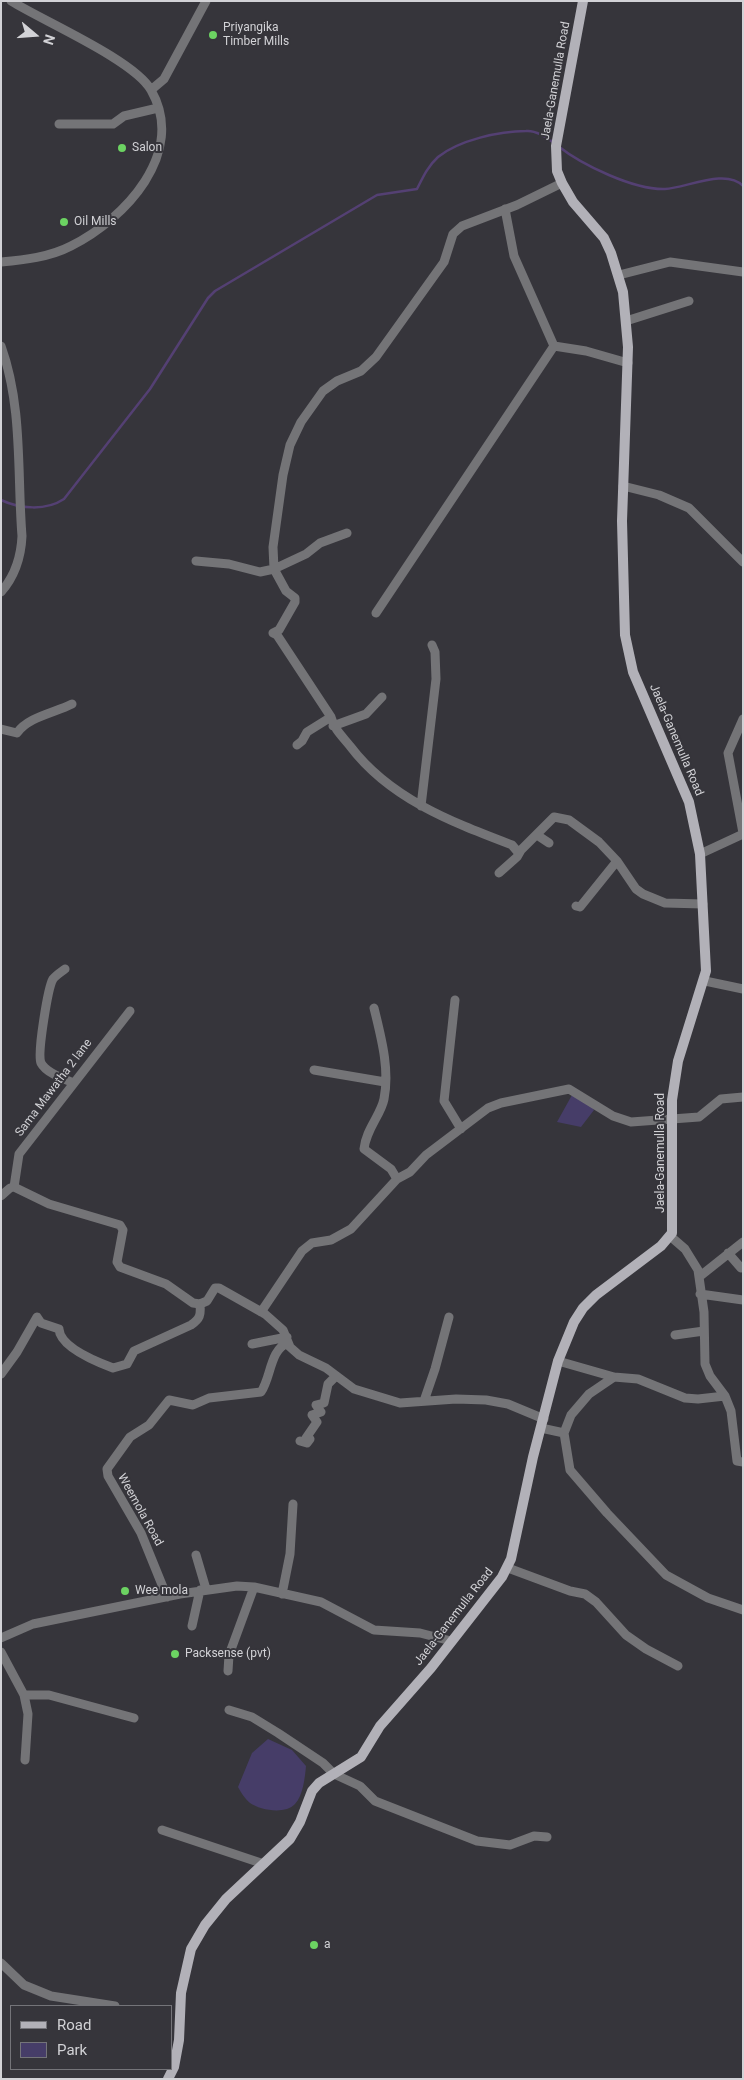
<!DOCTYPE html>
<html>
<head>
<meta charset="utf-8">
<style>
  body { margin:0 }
  #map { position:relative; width:744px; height:2080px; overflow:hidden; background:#36353b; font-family:Roboto,sans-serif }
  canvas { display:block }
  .frame { position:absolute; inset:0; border:2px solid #d2d2d6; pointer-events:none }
  .legend { position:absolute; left:10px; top:2005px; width:162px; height:65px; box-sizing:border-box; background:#36353b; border:1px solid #747479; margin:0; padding:6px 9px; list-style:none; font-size:15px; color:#d2d2d6 }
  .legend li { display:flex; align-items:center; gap:10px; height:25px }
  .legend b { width:25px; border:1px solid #747479 }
  .north { position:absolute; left:10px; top:10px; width:50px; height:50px; -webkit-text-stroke:4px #36353b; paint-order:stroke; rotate:108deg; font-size:14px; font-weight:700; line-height:20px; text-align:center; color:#d2d2d6 }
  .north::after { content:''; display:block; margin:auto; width:18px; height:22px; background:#d2d2d6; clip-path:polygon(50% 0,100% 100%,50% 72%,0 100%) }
</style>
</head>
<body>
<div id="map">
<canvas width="744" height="2080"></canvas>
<div class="frame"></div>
<ul class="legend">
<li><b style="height:6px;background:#b2b1b8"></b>Road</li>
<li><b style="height:14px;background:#463d68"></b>Park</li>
</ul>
<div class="north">N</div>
</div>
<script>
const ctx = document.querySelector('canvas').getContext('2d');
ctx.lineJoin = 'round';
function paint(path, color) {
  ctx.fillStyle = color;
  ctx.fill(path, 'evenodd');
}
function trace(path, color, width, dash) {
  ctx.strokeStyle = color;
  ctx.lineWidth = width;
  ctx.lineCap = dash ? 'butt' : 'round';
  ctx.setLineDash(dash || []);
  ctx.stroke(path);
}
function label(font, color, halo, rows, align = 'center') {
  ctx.font = font + ' Roboto,sans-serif';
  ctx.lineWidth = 4;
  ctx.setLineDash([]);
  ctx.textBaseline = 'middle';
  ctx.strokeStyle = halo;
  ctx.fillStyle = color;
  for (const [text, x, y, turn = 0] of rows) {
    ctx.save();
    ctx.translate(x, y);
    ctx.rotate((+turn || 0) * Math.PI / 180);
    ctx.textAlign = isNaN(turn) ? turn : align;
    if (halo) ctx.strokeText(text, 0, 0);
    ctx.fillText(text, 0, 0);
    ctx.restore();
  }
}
paint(new Path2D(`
  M572 1095 592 1107 594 1110 581 1127 557 1122Z
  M268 1739 292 1750 306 1766C305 1777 303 1796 295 1804 285 1815 260 1810 250 1803 244 1798 241 1792 238 1787L252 1753Z`), '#463d68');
trace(new Path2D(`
  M558 146C582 165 634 190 665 189 686 188 726 168 743 186
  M1 500C20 509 46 511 64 499L150 389 208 298 215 291 377 195 417 189C423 177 428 166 438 157 459 140 500 131 526 131 535 130 547 137 554 143`), '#544073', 2.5);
trace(new Path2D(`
  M151 90 164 79 206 1
  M59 124H113L124 116 158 108
  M562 183 517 205 462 226 453 234 444 262 376 357 361 371 337 381 323 391 301 422 290 445 283 475 273 547 274 569 286 591 295 598V602L279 630 273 633 277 635 331 717C334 729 342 736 350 746 390 799 452 822 512 845L517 851 521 850 554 817 569 820 599 842 617 861 636 889 643 894 665 903 703 904
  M505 209 514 256 554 346
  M1 262C24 260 50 257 71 246 125 219 187 153 151 90 134 60 43 21 11 1
  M619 275 670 262 743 272
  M626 321 689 301
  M1 346C23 407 17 473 22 536 21 558 15 576 1 592
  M623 486 659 495 689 508 743 562
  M196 561 229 564 260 572 274 569 306 554 320 543 347 533
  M376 613 554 346 586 351 628 363
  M743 719 728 753 743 833
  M333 726 366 714 382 697
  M1 729 17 733C28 717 54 713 72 704
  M297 745 302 741 307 732 331 717
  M421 806 436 679 435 652 432 645
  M537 835 549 843
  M700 854 743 834
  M499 873 517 857 521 850
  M576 906 580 907 617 861
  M65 969C61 972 56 975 53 979 48 987 37 1054 41 1063 46 1073 64 1079 74 1083
  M705 981 743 989
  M455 1000 444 1101 461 1129
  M374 1008C381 1037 390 1069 384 1099 381 1115 366 1129 364 1149L391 1169 397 1179
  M314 1070 385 1082
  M14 1187 19 1154 130 1011
  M1 1196 10 1188 14 1187 49 1204 120 1225 123 1230 117 1262 120 1267 166 1284 193 1303 200 1304 207 1301 215 1288H219L265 1314 283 1330 290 1347 299 1355 326 1368 354 1389 400 1403 456 1399 486 1400 508 1404 544 1419
  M670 1236 685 1249 698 1270 704 1312 705 1364 710 1376 725 1396 731 1411 737 1461 743 1462
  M728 1253 741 1268
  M699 1277 743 1242
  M700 1294 743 1300
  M261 1312 302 1251 312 1243 331 1240 351 1229 397 1179 410 1172 426 1155 488 1108 501 1103 569 1089 613 1116 631 1122 699 1117 721 1099 743 1097
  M675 1335 704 1331
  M252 1344 287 1337
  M558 1361 614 1377 638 1379 685 1398 698 1399 725 1396
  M1 1374 17 1352 37 1317 41 1323 59 1329C60 1347 97 1362 113 1368L127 1364 134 1351 191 1325C200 1319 201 1315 200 1304
  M614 1377 589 1394 571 1415 564 1433 570 1470 607 1513 666 1575 708 1598 743 1610
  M424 1401 435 1369 449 1317
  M541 1428 564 1433
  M300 1441 307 1443 310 1439 306 1438 317 1422 312 1415 321 1412 316 1405 324 1403 328 1384 336 1376
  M196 1555 206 1589
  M508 1568 570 1591 585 1594 596 1602 626 1635 646 1649 678 1666
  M282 1594 290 1554 293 1504
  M167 1597 141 1533 108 1476 107 1469 130 1437 149 1425 169 1400 193 1405 209 1398 261 1392C271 1378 270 1349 288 1343
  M192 1626 200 1590
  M1 1638 33 1624 180 1594 237 1586 254 1587 321 1602 374 1630 420 1633 451 1641
  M1 1652 24 1695 28 1714 25 1760
  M228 1671 229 1655 254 1587
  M24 1695H49L134 1718
  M229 1710 252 1717 278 1733 323 1763 334 1774 360 1786 375 1801 477 1841 510 1845 534 1836 547 1837
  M162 1830 264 1864
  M1 1963 24 1985 51 1996 115 2006`), '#747477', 9);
trace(new Path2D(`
  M168 2079 174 2067 179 2040 181 1993 191 1949 205 1925 226 1899 290 1839 300 1822 312 1791 319 1783 361 1757 380 1726 431 1668 502 1577 511 1559 533 1457 558 1361 574 1322 583 1308 596 1295 661 1246 672 1233V1100L678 1061 706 971 700 854 689 802 633 672 625 635 622 521 628 347 623 292 611 253 604 238 573 202 562 183 557 171 556 146 583 1`), '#b2b1b8', 10);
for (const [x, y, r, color] of [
  [213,35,5,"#6cd362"],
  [122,148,5,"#6cd362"],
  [64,222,5,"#6cd362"],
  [125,1591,5,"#6cd362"],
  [175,1654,5,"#6cd362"],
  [314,1945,5,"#6cd362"]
]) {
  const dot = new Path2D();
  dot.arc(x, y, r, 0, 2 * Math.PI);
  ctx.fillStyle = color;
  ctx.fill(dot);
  trace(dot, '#36353b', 2);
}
label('12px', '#d2d2d6', '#36353b', [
  ["Priyangika",223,28],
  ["Timber Mills",223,42],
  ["Salon",132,148],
  ["Oil Mills",74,222],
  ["Wee mola",135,1591],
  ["Packsense (pvt)",185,1654],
  ["a",324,1945]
], 'left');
label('12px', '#d2d2d6', '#36353b', [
  ["Jaela-Ganemulla Road",556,81,-80],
  ["Jaela-Ganemulla Road",676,740,67],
  ["Sama Mawatha 2 lane",54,1088,-53],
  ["Jaela-Ganemulla Road",661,1153,-90],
  ["Weemola Road",140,1510,61],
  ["Jaela-Ganemulla Road",454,1617,-52]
]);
</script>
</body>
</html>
